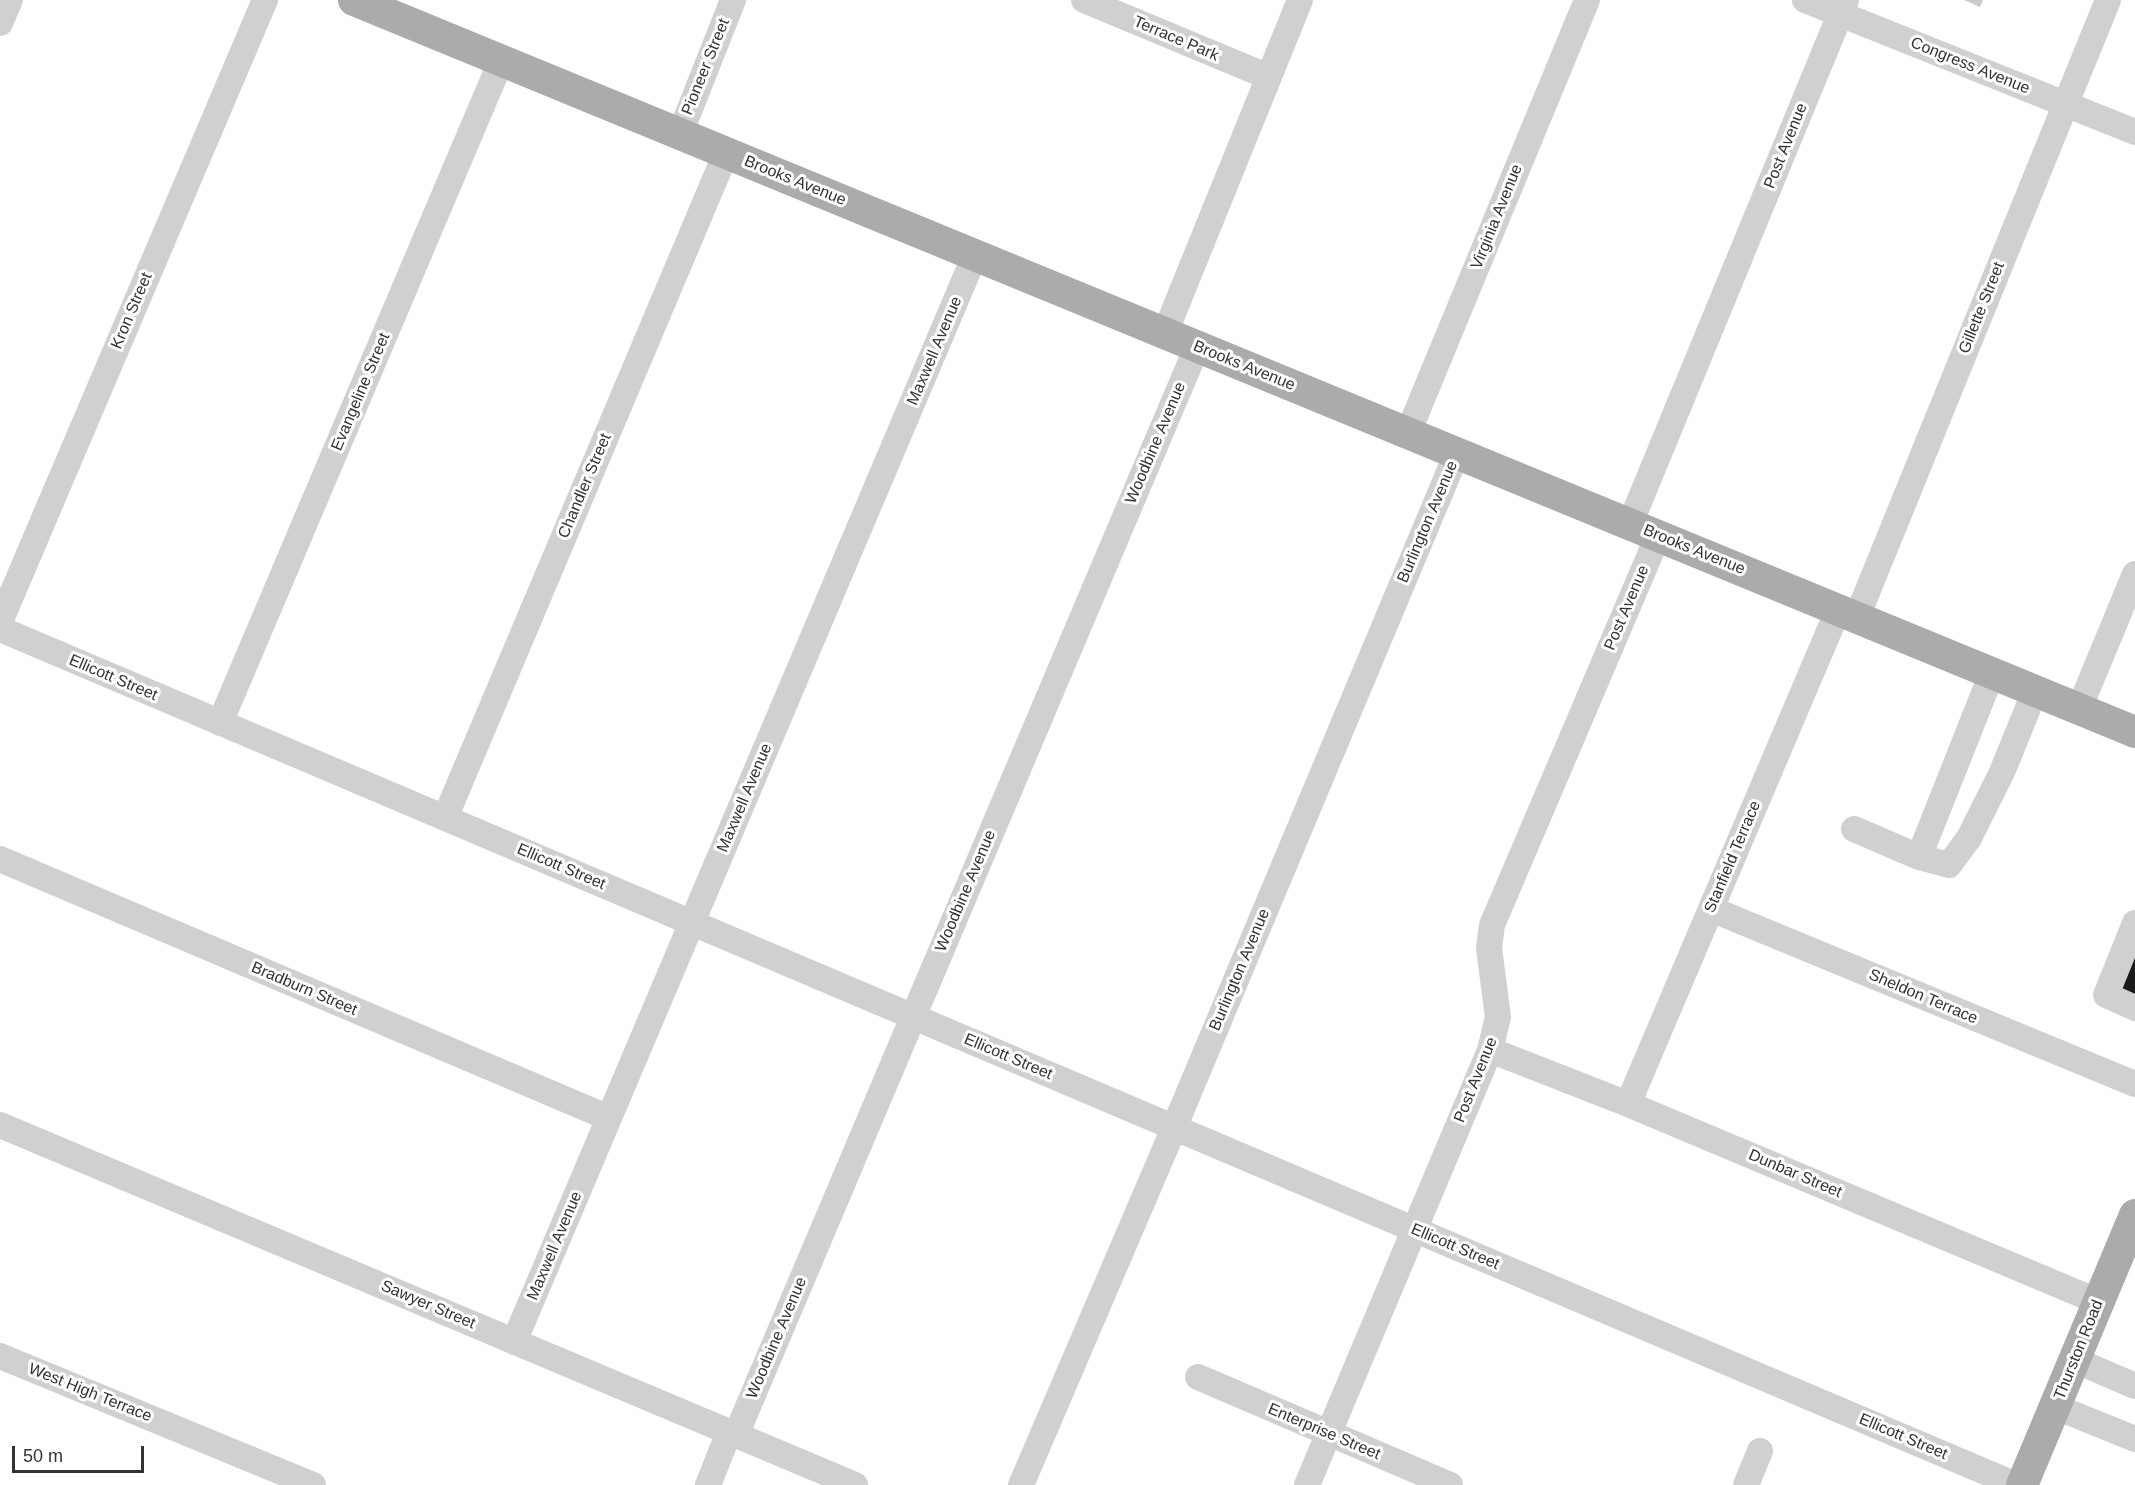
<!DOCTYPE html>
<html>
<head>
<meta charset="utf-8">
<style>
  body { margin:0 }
  #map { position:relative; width:2135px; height:1485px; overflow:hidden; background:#fff; font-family:Arial,sans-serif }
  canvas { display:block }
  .scale { position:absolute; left:12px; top:1446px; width:132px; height:27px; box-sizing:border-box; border:3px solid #333; border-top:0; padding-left:8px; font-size:18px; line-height:21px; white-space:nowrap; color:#333; -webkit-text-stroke:4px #fff; paint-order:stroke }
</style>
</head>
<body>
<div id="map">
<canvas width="2135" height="1485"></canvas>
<div class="scale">50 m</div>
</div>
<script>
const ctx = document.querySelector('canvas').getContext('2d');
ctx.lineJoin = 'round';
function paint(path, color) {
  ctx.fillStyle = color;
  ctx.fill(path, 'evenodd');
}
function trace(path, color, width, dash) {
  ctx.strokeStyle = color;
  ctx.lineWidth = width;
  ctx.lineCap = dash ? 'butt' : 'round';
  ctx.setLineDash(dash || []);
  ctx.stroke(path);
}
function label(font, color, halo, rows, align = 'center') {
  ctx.font = font + ' Arial,sans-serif';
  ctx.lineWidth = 6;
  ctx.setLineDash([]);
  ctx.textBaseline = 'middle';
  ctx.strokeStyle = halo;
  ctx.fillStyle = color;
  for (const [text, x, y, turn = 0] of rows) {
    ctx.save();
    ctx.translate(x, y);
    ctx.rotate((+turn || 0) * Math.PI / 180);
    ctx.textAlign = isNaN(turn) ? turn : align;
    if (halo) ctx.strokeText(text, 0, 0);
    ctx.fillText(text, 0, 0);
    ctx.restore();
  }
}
paint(new Path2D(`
  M1964 0H1983L1980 7Z`), '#0003');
paint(new Path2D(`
  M2135 943V1001L2114 992Z`), '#1a1a1a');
trace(new Path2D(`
  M1084 0 1269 77
  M1805 0 2135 132
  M0 23 10 0
  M680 134 733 0
  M1165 333 1300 0
  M1408 433 1587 0
  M1630 524 1846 0
  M1857 617 2108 0
  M0 622 265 0
  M0 629 2016 1485
  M2079 709 2135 574
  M220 723 501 61
  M445 818 726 153
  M1854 829 1919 857 1949 865 1969 838 2002 772 2035 691
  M1919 857 1992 673
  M0 859 609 1118
  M1711 909 2135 1084
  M2135 923 2106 995 2135 1008
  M1490 1050 1628 1104 2099 1302
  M1628 1104 1838 610
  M0 1125 855 1485
  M514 1342 975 255
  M0 1356 313 1485
  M2075 1360 2135 1386
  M1198 1377 1450 1485
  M2056 1407 2135 1439
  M736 1435 1197 347
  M708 1485 729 1432
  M1021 1485 1174 1128 1457 453
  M1307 1485 1490 1050 1498 1017 1489 948 1492 925 1658 536
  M1746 1485 1760 1451`), '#d0d0d0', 26);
trace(new Path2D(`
  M354 0 2135 732
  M2022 1485 2135 1215`), '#ababab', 32);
label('16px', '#333', '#fff', [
  ["Terrace Park",1176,39,23],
  ["Congress Avenue",1970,66,22],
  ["Pioneer Street",706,67,-68],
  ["Post Avenue",1786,146,-68],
  ["Brooks Avenue",795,181,22],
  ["Virginia Avenue",1497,217,-68],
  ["Gillette Street",1982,308,-68],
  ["Kron Street",132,311,-67],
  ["Maxwell Avenue",935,351,-67],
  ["Brooks Avenue",1244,366,22],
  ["Evangeline Street",361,392,-67],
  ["Woodbine Avenue",1156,443,-67],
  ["Chandler Street",585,486,-67],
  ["Burlington Avenue",1428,522,-67],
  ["Brooks Avenue",1694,550,22],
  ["Post Avenue",1627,608,-67],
  ["Ellicott Street",113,678,23],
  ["Maxwell Avenue",745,798,-67],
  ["Stanfield Terrace",1733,857,-67],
  ["Ellicott Street",561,867,23],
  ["Woodbine Avenue",966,891,-67],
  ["Burlington Avenue",1240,970,-67],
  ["Bradburn Street",304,989,23],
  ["Sheldon Terrace",1923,997,23],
  ["Ellicott Street",1008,1057,23],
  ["Post Avenue",1476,1080,-68],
  ["Dunbar Street",1795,1174,23],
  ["Maxwell Avenue",555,1246,-67],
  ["Ellicott Street",1455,1247,23],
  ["Sawyer Street",428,1305,23],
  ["Woodbine Avenue",777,1338,-67],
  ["Thurston Road",2079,1350,-68],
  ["West High Terrace",90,1393,22],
  ["Enterprise Street",1324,1432,23],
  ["Ellicott Street",1903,1437,23]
]);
</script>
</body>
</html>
